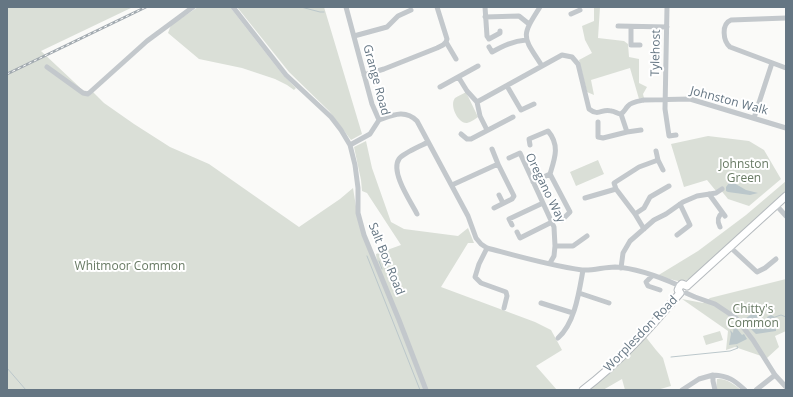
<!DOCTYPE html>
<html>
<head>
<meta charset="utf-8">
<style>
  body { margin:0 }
  #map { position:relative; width:793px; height:397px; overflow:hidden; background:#fafaf8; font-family:"Open Sans",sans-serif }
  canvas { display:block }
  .frame { position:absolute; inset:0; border:8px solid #657683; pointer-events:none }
</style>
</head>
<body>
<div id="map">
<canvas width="793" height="397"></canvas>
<div class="frame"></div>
</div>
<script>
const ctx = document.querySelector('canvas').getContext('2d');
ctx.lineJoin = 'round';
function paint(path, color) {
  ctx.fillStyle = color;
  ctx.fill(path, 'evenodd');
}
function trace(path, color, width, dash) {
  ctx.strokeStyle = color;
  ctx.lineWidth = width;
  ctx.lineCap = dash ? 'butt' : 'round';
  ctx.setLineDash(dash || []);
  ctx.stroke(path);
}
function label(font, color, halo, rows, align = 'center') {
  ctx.font = font + ' "Open Sans",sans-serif';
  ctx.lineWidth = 4;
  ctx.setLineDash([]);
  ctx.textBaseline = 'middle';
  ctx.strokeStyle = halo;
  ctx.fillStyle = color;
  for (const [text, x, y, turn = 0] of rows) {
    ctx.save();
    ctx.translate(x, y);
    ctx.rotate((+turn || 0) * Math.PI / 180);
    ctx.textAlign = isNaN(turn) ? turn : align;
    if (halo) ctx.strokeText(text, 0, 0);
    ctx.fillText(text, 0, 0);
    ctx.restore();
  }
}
paint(new Path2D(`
  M7 7H133L41 51 89 96 93 92 104 103 134 124 170 147 209 164 299 227 340 199 353 188 358 219 424 390H7Z
  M198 7H230L283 75 296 88 294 90 287 85 275 79 242 68 199 59 168 33 171 25Z
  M237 7H324L362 134 351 140 329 111 289 72Z
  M594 7H600L598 38 624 41 628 44 629 57 639 59V83L647 87 643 94 644 98 639 99 630 68 591 80 594 95 587 92 579 60 592 53 585 40 582 26 594 21Z
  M466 92 478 117C475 119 471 122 467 123 458 124 449 105 455 98 458 96 463 94 466 92Z
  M708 136 749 141 764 150 781 179 749 206 728 199 720 189 716 191 707 180 684 187 671 144Z
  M366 141 372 168 391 222 404 229 458 236 468 228 474 243H468L441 287 535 322 551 330 562 350 536 366 557 390H428L377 262 376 254 401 245 367 193 362 191 361 180 354 147Z
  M598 160 604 174 576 186 570 172Z
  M786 181V193L753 224 691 278 682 282 657 276 698 251 746 215Z
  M786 279V331L775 336 779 347 767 358 735 347 726 350 728 331 682 299 703 303 710 298Z
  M720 331 723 340 706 345 703 336Z
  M645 336 656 350 663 358 671 386 657 390H625L622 379 603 390H589L617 367Z
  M717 379C726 378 734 384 741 390H716Z`), '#dadfd7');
paint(new Path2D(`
  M729 183H734L746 190 758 193 750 195 728 192 726 191V187Z
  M749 302 754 304 759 309V312L756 311 755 312 759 320 756 325V328L758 327 763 319H765L767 321 768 320 767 317 771 315 775 317 771 322H769L768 323 776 329V331L756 334 744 322 745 319 754 312 753 311 748 312 746 310 749 307Z
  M734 325 742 335 744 334 747 339 737 344 729 345 731 334 730 330 733 333Z`), '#bbc7cb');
trace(new Path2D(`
  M301 7 320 12H324
  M367 256 420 390
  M379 261 382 269
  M775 317 781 315 786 317
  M671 357 730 351 738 348 737 346
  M7 368 26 390`), '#bbc7cb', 1);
const major = new Path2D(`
  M687 286 786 196
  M680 293 678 290 680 286 682 284 687 286
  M583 390C620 362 650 328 680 293`);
trace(major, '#b5babe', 9);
trace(new Path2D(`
  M233 7 286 75 331 117 341 130 350 145 355 165 358 188V213L364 235 399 320 426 390
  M346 7 372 104 379 120
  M437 7 447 39 446 42
  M485 7 487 36 489 39 500 33V31
  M540 7C520 38 523 36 542 66
  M667 7 665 109 669 136 676 135
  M571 14 580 10
  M485 17 519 16 529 24
  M786 18 731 20C721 24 723 41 730 47L786 68
  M618 26 667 27
  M631 27V45H640
  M354 36 387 27 398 16 411 10
  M446 42 456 59
  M489 47 492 52C503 46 513 41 526 40
  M47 67 83 93 88 94 147 41 193 7
  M364 75 384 69 437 48 443 45 446 42
  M459 78 467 91 477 102 480 116 487 130
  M507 86 521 110 534 104
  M440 87 478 66
  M477 102 562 55 572 57 578 64 589 109C599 117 602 108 611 111 615 111 617 114 621 114
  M621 114C625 111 625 109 628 106 631 102 639 101 644 100L690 99 786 128
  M754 118 772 63
  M379 120C393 115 405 109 417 121L468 216 476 238 481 244 487 248C517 256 551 266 582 270 593 271 604 267 615 267 637 268 660 277 680 286
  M598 122V137L603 138 627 132 621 114
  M627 132 641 130
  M461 134 467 139H471L513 117
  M350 145 370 134 379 120
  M530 145 529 139 548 131C560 145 555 158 550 174L533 182
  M492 149 498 164
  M509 158 520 153 554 227 555 246 554 256 550 263
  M658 160 663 170
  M550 174 570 212 562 220
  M452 185 498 164 514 196 512 199 494 208
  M709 194 725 216
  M499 195 503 203
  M585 198 616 189
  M776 205 786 216
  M417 214C411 202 390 172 399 159 403 153 421 146 428 142
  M635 214 644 208 650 197 669 186
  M512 225 509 219 543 203
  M720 227C717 221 717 217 722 213
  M644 229 635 214 616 189 614 183 639 167 658 160 656 151
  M517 232 520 238 552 222
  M677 235 690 225 680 204
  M555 246H573L587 236
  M730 247 757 272 765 268 776 259
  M487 248 479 264 475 277 481 283 506 292 507 296 504 308
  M621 268 623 253 630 241 654 220 666 214 683 202 697 196 716 193 722 189
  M652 276 646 282 648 286 660 290
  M579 293 609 303
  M686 293 695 297 715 304 736 318 753 340 775 375 786 387
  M541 303 573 313
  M558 338C575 323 579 292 583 270
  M682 390 699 379 713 375
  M715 390 713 381V375C729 376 734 380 745 390
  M756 390 775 375`), '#c3c8cc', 5);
trace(major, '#fff', 7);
const rail = new Path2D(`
  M7 74 146 7`);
trace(rail, '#a2aab0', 2.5);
trace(rail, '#fff', 1, [3]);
label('12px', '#657683', '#fff', [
  ["Tylehost",656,53,-89],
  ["Grange Road",376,80,75],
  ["Johnston Walk",729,101,15],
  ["Oregano Way",545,188,64],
  ["Salt Box Road",386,259,68],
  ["Worplesdon Road",641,334,-46]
]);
label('12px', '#687a64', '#fff', [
  ["Johnston",744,165],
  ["Green",744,179],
  ["Whitmoor Common",130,267],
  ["Chitty's",753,310],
  ["Common",753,324]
]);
</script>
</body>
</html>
